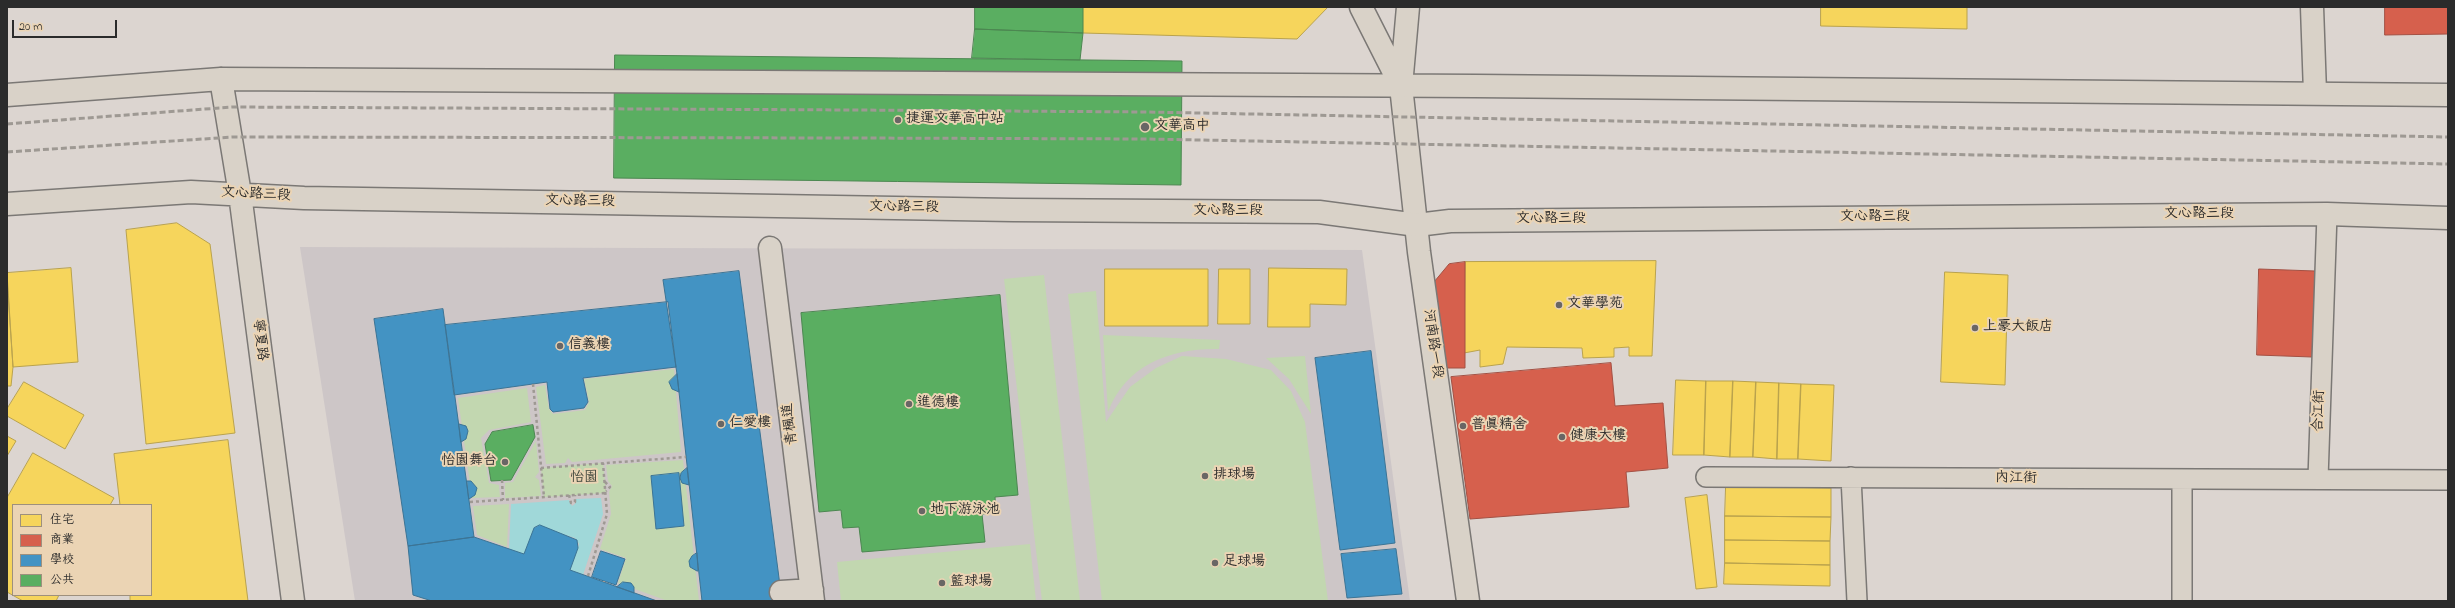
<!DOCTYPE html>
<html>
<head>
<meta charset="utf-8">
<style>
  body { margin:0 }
  #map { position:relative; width:2455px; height:608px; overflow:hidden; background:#dcd5d0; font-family:"Indie Flower","LXGW WenKai TC",sans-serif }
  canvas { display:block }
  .frame { position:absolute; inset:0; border:8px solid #2b2b2b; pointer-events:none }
  .legend { position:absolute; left:12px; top:504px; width:140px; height:92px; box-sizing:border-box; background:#ebd4b4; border:1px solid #9e907d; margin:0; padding:5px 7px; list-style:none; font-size:12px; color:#2b2b2b }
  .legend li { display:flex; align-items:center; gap:8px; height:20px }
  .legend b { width:20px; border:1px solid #9e907d }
  .scale { position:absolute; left:12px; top:20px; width:105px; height:18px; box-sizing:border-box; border:2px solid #2b2b2b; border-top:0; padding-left:5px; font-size:12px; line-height:14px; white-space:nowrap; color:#2b2b2b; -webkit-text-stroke:3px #ebd4b4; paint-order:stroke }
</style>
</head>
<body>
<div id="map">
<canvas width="2455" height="608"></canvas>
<div class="frame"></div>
<ul class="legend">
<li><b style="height:11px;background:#f6d55c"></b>住宅</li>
<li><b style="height:11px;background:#d6604d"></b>商業</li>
<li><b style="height:11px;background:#4393c3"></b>學校</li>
<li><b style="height:11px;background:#5aae61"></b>公共</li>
</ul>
<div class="scale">20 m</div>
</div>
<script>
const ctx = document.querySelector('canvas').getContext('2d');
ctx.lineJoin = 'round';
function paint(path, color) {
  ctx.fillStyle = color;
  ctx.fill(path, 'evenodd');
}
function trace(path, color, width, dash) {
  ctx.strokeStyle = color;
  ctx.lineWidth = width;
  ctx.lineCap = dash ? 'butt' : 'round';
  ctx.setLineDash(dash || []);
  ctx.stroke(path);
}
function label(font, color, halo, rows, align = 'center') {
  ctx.font = font + ' "Indie Flower","LXGW WenKai TC",sans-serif';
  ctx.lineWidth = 4;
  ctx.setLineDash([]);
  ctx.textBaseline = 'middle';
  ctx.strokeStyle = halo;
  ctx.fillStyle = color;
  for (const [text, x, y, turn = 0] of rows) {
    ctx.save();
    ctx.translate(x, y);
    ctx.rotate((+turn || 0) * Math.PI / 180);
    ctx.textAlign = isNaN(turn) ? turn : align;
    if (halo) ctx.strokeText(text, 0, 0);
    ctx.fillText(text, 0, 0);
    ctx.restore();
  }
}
paint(new Path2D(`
  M300 247 1362 250 1410 601H355Z`), '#cdc6c7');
paint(new Path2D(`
  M1044 275 1080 601H1042L1004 279Z
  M1096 291 1106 422 1130 387 1156 368 1182 356 1226 359 1271 370 1291 391 1305 422 1328 601H1102L1068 294Z
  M1103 335 1220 340 1219 349C1172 348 1126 364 1108 412Z
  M1305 356 1311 414 1289 379 1266 358Z
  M674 369 681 452 572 462 568 458 565 463 546 464 536 387 545 385 549 409 553 414 585 410 589 402 584 379Z
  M527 388 531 422 489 430 481 438 489 483 499 485 500 497 472 498 458 398Z
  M536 441 539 472 535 477 539 480 541 496 505 498V483L513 482Z
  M683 460 699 601H668L618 583 626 558 600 549 611 514 609 492 612 486 608 481 606 465Z
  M603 463 606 493 544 497 541 468Z
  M509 504 507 547 477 535 473 506Z
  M1030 544 1036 601H841L837 562Z`), '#c2d7b0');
paint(new Path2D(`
  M601 498 603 514 583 575 570 570 579 544 575 538 536 526 524 554 509 549 511 504 569 500 572 506 575 504 576 499Z`), '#a0d8d9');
const homes = new Path2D(`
  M1083 7H1328L1297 39 1083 33Z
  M1821 7H1967V29L1821 26Z
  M177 223 210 244 235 433 146 444 126 230Z
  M1656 261 1652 356H1629V347L1614 348V357L1583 358 1582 348 1507 347 1503 364 1480 367V350L1464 353 1465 262Z
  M71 268 78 362 13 367 7 273Z
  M1269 268 1347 269 1346 305 1310 304V327H1268Z
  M1105 269H1208V326H1105Z
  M1219 269H1250V324H1218Z
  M1945 272 2008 275 2005 385 1941 382Z
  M7 280 13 367 11 386H7Z
  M1676 380 1706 381 1704 455H1673Z
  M1706 381H1733L1730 457 1704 455Z
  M1733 381 1756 382 1753 457H1730Z
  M24 382 84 415 65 449 7 416V409Z
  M1756 382 1779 383 1777 459 1753 457Z
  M1779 383 1801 384 1798 459H1777Z
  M1801 384 1834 385 1831 461 1798 459Z
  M7 436 16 441 7 456Z
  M228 440 248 601H130V595H151V505H120L114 454Z
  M33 453 114 498 110 505H13V595H59L56 601H23L7 592V498Z
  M1726 486 1831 488V517L1725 516Z
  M1707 495 1717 587 1696 589 1685 498Z
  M1725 516 1831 517 1830 541 1725 540Z
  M1725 540 1830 541V565L1725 563Z
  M1725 563 1830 565V586L1724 584Z`);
paint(homes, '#f6d55c');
trace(homes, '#b9a24d', 1);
const shops = new Path2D(`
  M2385 7H2448V34L2385 35Z
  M1465 262V368H1445L1434 282 1449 264Z
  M2259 269 2315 271 2312 357 2257 355Z
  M1611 363 1615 406 1663 403 1668 468 1626 472 1629 507 1470 519 1451 377Z`);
paint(shops, '#d6604d');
trace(shops, '#a35043', 1);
const schools = new Path2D(`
  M739 271 782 601H702L677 374 663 280Z
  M668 302 676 367 583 378 588 402 584 408 553 412 550 409 547 382 454 395 445 325Z
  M443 309 474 537 408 546 374 319Z
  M1371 351 1395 543 1340 550 1315 358Z
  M677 374 679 392 672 389 669 382Z
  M459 424 466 426 468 431 466 439 461 442Z
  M687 468 689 485 682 483 680 478 681 473Z
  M679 473 684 526 656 529 651 476Z
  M467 481H471L477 488 475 495 469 499Z
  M540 525 577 540 578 548 570 570 657 601H432L413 595 408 546 474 537 524 554 534 528Z
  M1396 549 1402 594 1347 598 1341 554Z
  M601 551 625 559 616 585 592 577Z
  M697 553 698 571H697L690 567 689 561 692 556Z
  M623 582 631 583 634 587V593L617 587Z`);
paint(schools, '#4393c3');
trace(schools, '#3c7495', 1);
const public = new Path2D(`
  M975 7H1083V33L975 29Z
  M975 29 1083 33 1080 60 972 58Z
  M615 55 1182 61 1181 185 614 178Z
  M1000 295 1018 495 995 497 996 513 982 514 985 542 862 552 859 527 843 528 841 510 819 512 801 313Z
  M533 425 535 437 511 480 491 481 485 444 492 432Z`);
paint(public, '#5aae61');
trace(public, '#4c8751', 1);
const lane = new Path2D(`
  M1706 477 2448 480
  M1851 477 1857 601
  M2318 479 2327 214
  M2182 601V480`);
const street = new Path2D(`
  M2312 7 2315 93
  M1401 86 1419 252 1468 601
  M770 248 813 601
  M781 592 812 590`);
const secondary = new Path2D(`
  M1361 7 1401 86
  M221 79 240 194 293 601
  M1401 86 1408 7
  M7 95 221 79 1476 86 2448 95
  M7 204 191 192 304 198 1013 210 1319 212 1417 225 1450 221 2327 214 2448 218`);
trace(lane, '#7b7875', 22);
trace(street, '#7b7875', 25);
trace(secondary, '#7b7875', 25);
trace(new Path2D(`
  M533 384 544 497
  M541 468 686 457
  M502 480 503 500
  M605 482 610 487 606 491
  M569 495 571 503 575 502V495
  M470 502 606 493
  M588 576 607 514 603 463
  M604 582V581`), '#9e9993', 2.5, [3, 3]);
trace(lane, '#d9d2c8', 19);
trace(street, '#d9d2c8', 22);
trace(secondary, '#d9d2c8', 22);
trace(new Path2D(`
  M7 124 232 107 856 110 1147 112 2448 137
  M7 152 233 137 855 138 1148 139 2448 164`), '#9e9993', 3, [6, 3]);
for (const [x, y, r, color] of [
  [898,120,4,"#696665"],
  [1145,127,5,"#696665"],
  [1559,305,4,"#696665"],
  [1975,328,4,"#696665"],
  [560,346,4,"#696665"],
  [909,404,4,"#696665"],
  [721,424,4,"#696665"],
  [1463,426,4,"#696665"],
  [1562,437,4,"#696665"],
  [505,462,4,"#696665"],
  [1205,476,4,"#696665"],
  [922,511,4,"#696665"],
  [1215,563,4,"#696665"],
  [942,583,4,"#696665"]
]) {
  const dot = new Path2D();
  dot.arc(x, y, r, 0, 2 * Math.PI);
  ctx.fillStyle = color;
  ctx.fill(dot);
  trace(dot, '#ebd4b4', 1.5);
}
label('14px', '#2b2b2b', '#ebd4b4', [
  ["捷運文華高中站",906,120],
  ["文華高中",1154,127],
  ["文華學苑",1567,305],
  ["上豪大飯店",1983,328],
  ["信義樓",568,346],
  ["進德樓",917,404],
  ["仁愛樓",729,424],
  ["普真精舍",1471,426],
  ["健康大樓",1570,437],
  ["怡園舞台",497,462,"right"],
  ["排球場",1213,476],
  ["地下游泳池",930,511],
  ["足球場",1223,563],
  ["籃球場",950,583]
], 'left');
label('14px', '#2b2b2b', '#ebd4b4', [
  ["文心路三段",256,195,3],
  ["文心路三段",580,202,1],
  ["文心路三段",904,208,1],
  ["文心路三段",1228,212],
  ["文心路三段",2199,215],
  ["文心路三段",1875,218],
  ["文心路三段",1551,220],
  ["寧夏路",259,340,83],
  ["河南路一段",1432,344,82],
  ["合江街",2320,411,-88],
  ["青楓道",791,424,-97],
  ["內江街",2016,479,1]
]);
label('14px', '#3e453b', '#ebd4b4', [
  ["怡園",584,479]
]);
</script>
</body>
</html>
